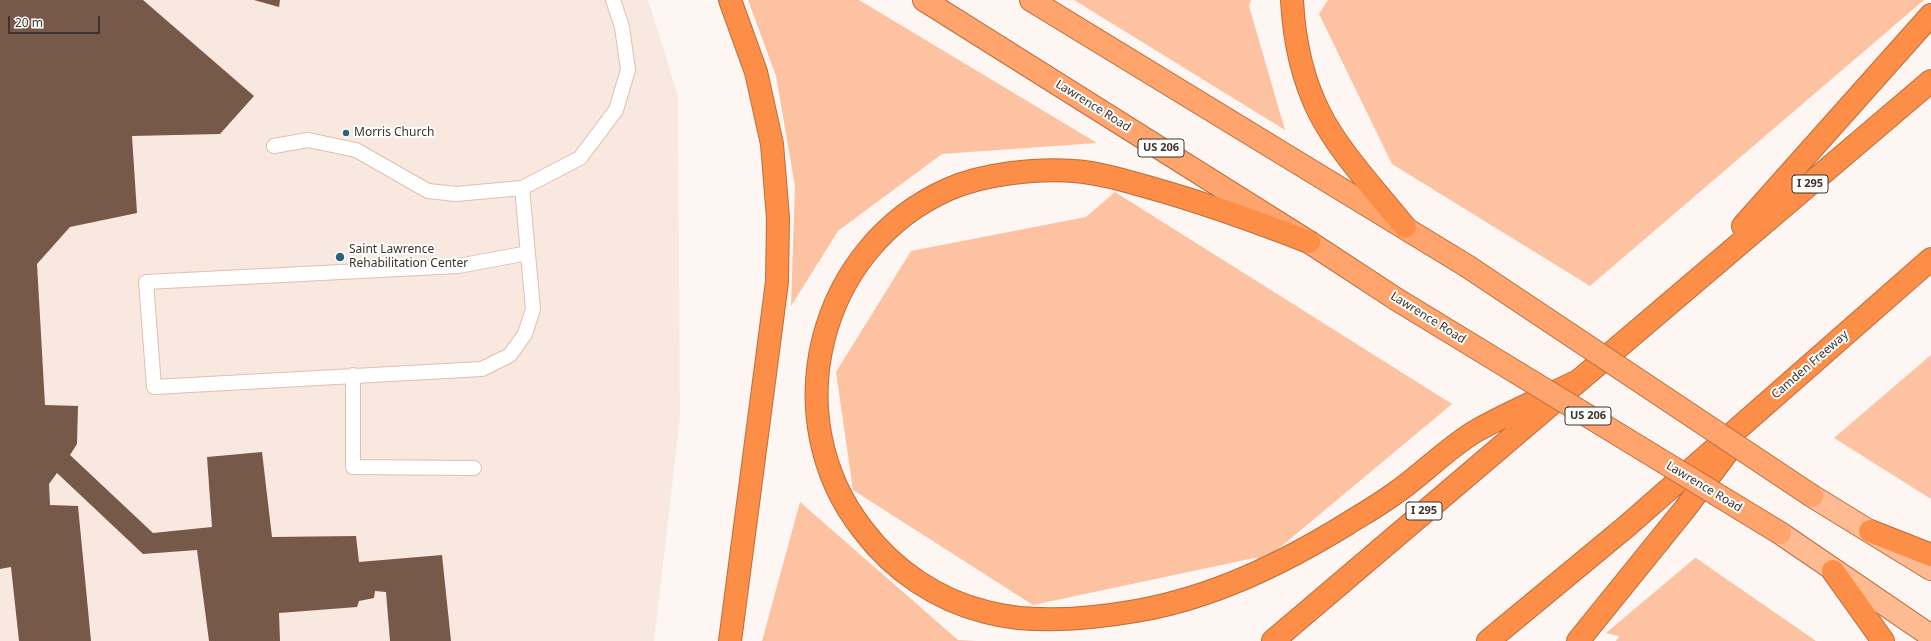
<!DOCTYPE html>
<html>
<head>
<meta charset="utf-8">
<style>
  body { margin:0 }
  #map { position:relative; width:1931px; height:641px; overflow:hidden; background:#fdf6f2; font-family:"Noto Sans",sans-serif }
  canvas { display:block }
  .scale { position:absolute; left:8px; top:16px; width:92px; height:18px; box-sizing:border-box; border:2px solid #3f322b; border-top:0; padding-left:5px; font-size:12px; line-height:14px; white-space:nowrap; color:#3f322b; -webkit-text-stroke:3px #fff; paint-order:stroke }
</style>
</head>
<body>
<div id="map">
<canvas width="1931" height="641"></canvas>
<div class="scale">20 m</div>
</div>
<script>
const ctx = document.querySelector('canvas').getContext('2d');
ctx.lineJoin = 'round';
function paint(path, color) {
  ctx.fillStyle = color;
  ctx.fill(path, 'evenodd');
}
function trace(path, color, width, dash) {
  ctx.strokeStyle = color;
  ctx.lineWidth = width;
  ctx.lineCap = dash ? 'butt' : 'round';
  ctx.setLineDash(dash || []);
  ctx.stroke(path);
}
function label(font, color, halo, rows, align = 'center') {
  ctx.font = font + ' "Noto Sans",sans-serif';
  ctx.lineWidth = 4;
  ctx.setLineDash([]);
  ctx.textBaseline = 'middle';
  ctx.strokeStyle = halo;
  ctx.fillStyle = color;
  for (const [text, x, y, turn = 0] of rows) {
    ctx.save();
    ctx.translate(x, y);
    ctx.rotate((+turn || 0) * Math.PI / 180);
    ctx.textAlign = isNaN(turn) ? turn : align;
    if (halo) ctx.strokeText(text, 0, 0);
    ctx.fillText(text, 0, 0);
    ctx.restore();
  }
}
paint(new Path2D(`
  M0 0H648L678 96 680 417 654 641H0Z`), '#f9e8df');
paint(new Path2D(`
  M748 0H859L1097 143 942 154 838 231 791 306 795 186 776 76Z
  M1074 0H1251L1249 6 1285 130Z
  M1328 0H1924L1590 286 1392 164 1319 14Z
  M1115 192 1452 404 1265 560 1254 558 1033 605 853 490 836 372 911 251 1086 217Z
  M1931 355V499L1834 438Z
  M800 502 958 640 977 641H762Z
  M1695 558H1696L1816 641H1616L1619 636 1606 633Z`), '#fcc2a2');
paint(new Path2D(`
  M0 0H143L254 96 220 134 132 136 137 213 70 227 37 264 45 405 78 406 77 444 70 455 153 533 212 527 207 457 262 452 272 537 356 536 359 562 442 555 451 641H390L386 592 375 591 374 598 359 601 357 607 279 613 280 641H209L197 550 143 554 57 473 49 484 50 505 78 506 91 641H19L11 567 0 569Z
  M254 0H280L279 7Z`), '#765949');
const service = new Path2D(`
  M274 146 308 140 356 150 428 191 456 194 522 188
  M528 253 458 266 146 282 154 387 482 369 510 355 525 334 533 309 522 188 580 158 616 110 628 70 622 27 613 0
  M353 375V467L474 468`);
const primary = new Path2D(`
  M1812 496 1931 569
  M1780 533 1931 636`);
const trunk = new Path2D(`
  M924 0 1309 242 1396 299
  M1031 0 1467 266`);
const motorway = new Path2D(`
  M1292 0C1294 39 1301 76 1319 112 1339 152 1377 192 1405 227
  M1743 226 1931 15
  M1309 242C1257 222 1205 203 1151 188 1126 181 1100 173 1074 171 1036 168 983 174 949 189 817 247 775 418 863 530 893 570 937 600 986 612 1031 624 1090 619 1136 611 1212 598 1282 564 1347 524 1363 514 1379 505 1394 494 1422 475 1447 448 1476 431 1508 413 1543 398 1576 382
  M1870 531 1931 555
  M1833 571 1883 641
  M730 641 777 282 778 218 772 144 756 72 730 0
  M1273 641 1931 81
  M1488 641 1627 526 1931 259
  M1578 641 1684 510 1732 446`);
trace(service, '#e0bfad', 16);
trace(primary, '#ba6e3d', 24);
trace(trunk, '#ba6e3d', 24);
trace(motorway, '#ba6e3d', 24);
trace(service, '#fff', 14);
trace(primary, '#febb91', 22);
trace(trunk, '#fea46c', 22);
trace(motorway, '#fd8e47', 22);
const trunkBridge = new Path2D(`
  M1467 266 1812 496
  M1396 299 1780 533`);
trace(trunkBridge, '#ba6e3d', 24, []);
trace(trunkBridge, '#fea46c', 22);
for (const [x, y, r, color] of [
  [346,133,4,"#2a637d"],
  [340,257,5,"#2a637d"]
]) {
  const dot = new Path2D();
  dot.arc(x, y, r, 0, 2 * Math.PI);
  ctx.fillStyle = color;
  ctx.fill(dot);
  trace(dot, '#fff', 1.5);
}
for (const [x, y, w] of [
  [1161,148,46],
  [1810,184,36],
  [1588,416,46],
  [1424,511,36]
]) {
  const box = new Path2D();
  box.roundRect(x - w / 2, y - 9, w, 18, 3);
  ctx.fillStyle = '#fff';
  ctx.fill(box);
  trace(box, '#3f322b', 1);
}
label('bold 11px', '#3f322b', null, [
  ["US 206",1161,148],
  ["I 295",1810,184],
  ["US 206",1588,416],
  ["I 295",1424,511]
]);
label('12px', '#3f322b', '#fff', [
  ["Lawrence Road",1093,106,32],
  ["Lawrence Road",1428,318,32],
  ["Camden Freeway",1810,365,-41],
  ["Lawrence Road",1704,487,31]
]);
label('12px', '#3f322b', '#fff', [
  ["Morris Church",354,133],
  ["Saint Lawrence",349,250],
  ["Rehabilitation Center",349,264]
], 'left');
</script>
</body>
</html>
